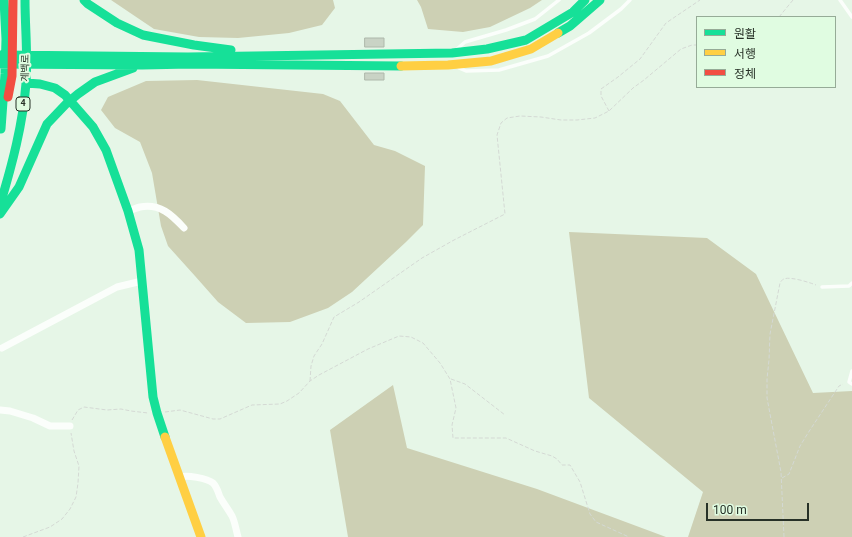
<!DOCTYPE html>
<html>
<head>
<meta charset="utf-8">
<style>
  body { margin:0 }
  #map { position:relative; width:852px; height:537px; overflow:hidden; background:#e6f6e7; font-family:Roboto,"Noto Sans KR",sans-serif }
  canvas { display:block }
  .legend { position:absolute; left:696px; top:16px; width:140px; height:72px; box-sizing:border-box; background:#e0fce1; border:1px solid #96ab97; margin:0; padding:5px 7px; list-style:none; font-size:12px; color:#273127 }
  .legend li { display:flex; align-items:center; gap:8px; height:20px }
  .legend b { width:20px; border:1px solid #96ab97 }
  .scale { position:absolute; left:706px; top:503px; width:103px; height:18px; box-sizing:border-box; border:2px solid #273127; border-top:0; padding-left:5px; font-size:12px; line-height:14px; white-space:nowrap; color:#273127; -webkit-text-stroke:3px #e0fce1; paint-order:stroke }
</style>
</head>
<body>
<div id="map">
<canvas width="852" height="537"></canvas>
<ul class="legend">
<li><b style="height:5px;background:#16e098"></b>원활</li>
<li><b style="height:5px;background:#ffcf43"></b>서행</li>
<li><b style="height:5px;background:#f24e42"></b>정체</li>
</ul>
<div class="scale">100 m</div>
</div>
<script>
const ctx = document.querySelector('canvas').getContext('2d');
ctx.lineJoin = 'round';
function paint(path, color) {
  ctx.fillStyle = color;
  ctx.fill(path, 'evenodd');
}
function trace(path, color, width, dash) {
  ctx.strokeStyle = color;
  ctx.lineWidth = width;
  ctx.lineCap = dash ? 'butt' : 'round';
  ctx.setLineDash(dash || []);
  ctx.stroke(path);
}
function label(font, color, halo, rows, align = 'center') {
  ctx.font = font + ' Roboto,"Noto Sans KR",sans-serif';
  ctx.lineWidth = 4;
  ctx.setLineDash([]);
  ctx.textBaseline = 'middle';
  ctx.strokeStyle = halo;
  ctx.fillStyle = color;
  for (const [text, x, y, turn = 0] of rows) {
    ctx.save();
    ctx.translate(x, y);
    ctx.rotate((+turn || 0) * Math.PI / 180);
    ctx.textAlign = isNaN(turn) ? turn : align;
    if (halo) ctx.strokeText(text, 0, 0);
    ctx.fillText(text, 0, 0);
    ctx.restore();
  }
}
paint(new Path2D(`
  M111 0H333L335 8 322 25 289 33 238 38 199 37 154 29Z
  M417 0H542L530 8 490 27 463 32 428 29 421 7Z
  M197 80 323 94 340 101 374 145 395 151 425 166 423 225 406 242 352 292 328 308 290 322 246 323 218 302 195 276 168 246 161 226 152 173 140 142 115 128 101 110 108 97 146 81Z
  M569 232 707 238 756 274 813 393 852 391V537H688L703 492 589 398Z
  M393 385 407 448 537 489 666 537H348L330 430Z`), '#cdd0b4');
const building = new Path2D(`
  M365 38H384V47H365Z
  M365 73H384V80H365Z`);
paint(building, '#c9d3c5');
trace(building, '#aeb8ab', 1);
trace(new Path2D(`
  M779 17 793 0
  M609 111 601 96V89L618 77 640 59 666 23 700 0
  M451 379 465 384 505 415
  M310 381 311 366 314 356 322 344 334 317 359 302 422 258 454 240 505 214 497 135 501 123 507 118 520 116 541 117 561 120H577L595 118 609 111 633 88 644 80 681 49 692 45H697
  M165 412 180 410 213 419H220L252 405 280 404 287 401 299 393 310 381 319 375 368 349 399 336 411 337 423 343 440 363 450 379 456 408 452 425 453 438H506L535 451 552 456 557 459 562 465H570L580 482 590 514 596 522 629 537
  M72 420 78 410 84 407 107 410 121 409 131 411 148 413
  M782 478 789 474 800 446 808 433 839 386 843 384
  M23 537 50 527 62 519 70 509 76 497 78 483 79 466 74 451 71 433
  M784 537 781 472 767 398V379L769 360 770 334 780 283C781 281 783 279 784 279 790 276 811 283 816 285`), '#d4d9d4', 1, [4, 2]);
trace(new Path2D(`
  M840 0 852 17
  M457 49 465 42 506 30 535 19 559 0
  M459 68 466 71 499 70 548 56 589 33 621 9 630 0
  M822 287 849 286 852 283
  M852 371 849 382 852 384`), '#fbfefb', 3.5);
trace(new Path2D(`
  M128 211C132 210 136 208 140 207 160 203 172 215 184 228
  M2 348 117 287 142 281
  M0 410 10 411 33 418 50 426H70
  M180 477C187 475 207 478 213 483 217 487 218 492 220 497 224 504 228 509 232 516 235 522 236 530 238 537`), '#fbfefb', 7);
trace(new Path2D(`
  M84 0 88 4 117 23 143 35 194 45 231 50
  M558 33 570 26 600 0
  M0 55 188 57 452 53 487 49 526 40 573 12 585 0
  M0 64 142 65 190 64 401 66
  M26 83 40 84 55 88 65 95 93 127 106 150 128 211 139 250 153 397 157 413 165 437
  M1 129 5 74 6 39 4 0
  M0 205C12 165 23 124 26 83 28 55 25 27 25 0
  M0 214 19 187 47 124 66 104 78 94 95 82 133 68`), '#16e098', 9);
trace(new Path2D(`
  M401 66 448 65 491 61 531 49 558 33
  M165 437 201 537`), '#ffcf43', 9);
trace(new Path2D(`
  M8 97 12 76 13 0`), '#f24e42', 9);
for (const [x, y, w] of [
  [23,104,14]
]) {
  const box = new Path2D();
  box.roundRect(x - w / 2, y - 7, w, 14, 3);
  ctx.fillStyle = '#e0fce1';
  ctx.fill(box);
  trace(box, '#273127', 1);
}
label('bold 9px', '#273127', null, [
  ["4",23,104]
]);
label('10px', '#273127', '#e0fce1', [
  ["계백로",26,68,-89]
]);
</script>
</body>
</html>
